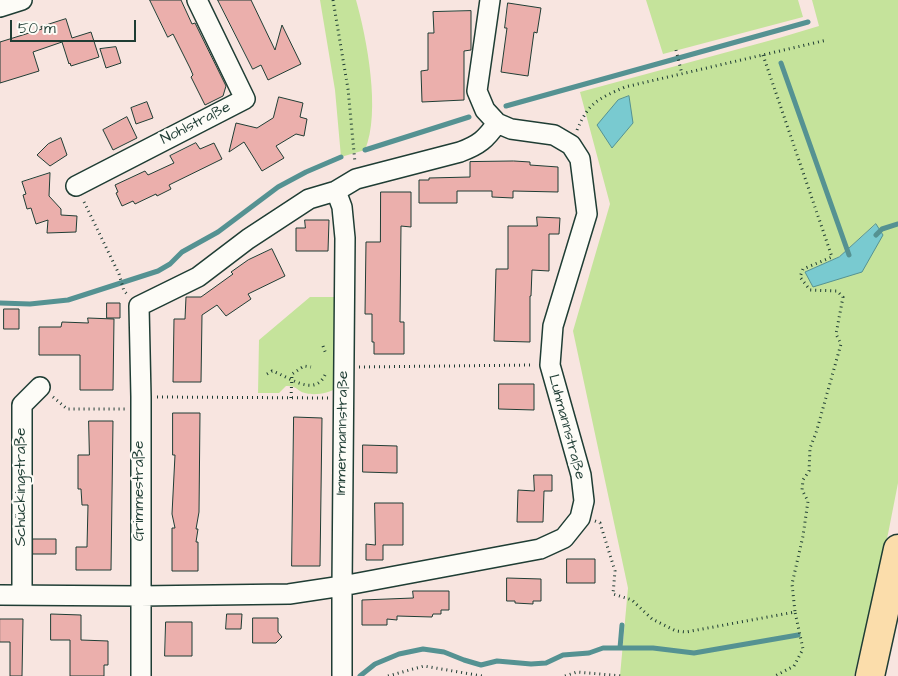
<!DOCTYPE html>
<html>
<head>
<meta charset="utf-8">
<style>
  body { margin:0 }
  #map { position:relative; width:898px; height:676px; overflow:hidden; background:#f8e5e0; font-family:"Architects Daughter",sans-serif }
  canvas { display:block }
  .scale { position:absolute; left:10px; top:20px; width:126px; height:22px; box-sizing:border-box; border:2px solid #1f3d34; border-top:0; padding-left:6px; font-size:15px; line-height:18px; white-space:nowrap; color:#1f3d34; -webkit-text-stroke:4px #fdfcf7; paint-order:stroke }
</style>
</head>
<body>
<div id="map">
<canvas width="898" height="676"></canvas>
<div class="scale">50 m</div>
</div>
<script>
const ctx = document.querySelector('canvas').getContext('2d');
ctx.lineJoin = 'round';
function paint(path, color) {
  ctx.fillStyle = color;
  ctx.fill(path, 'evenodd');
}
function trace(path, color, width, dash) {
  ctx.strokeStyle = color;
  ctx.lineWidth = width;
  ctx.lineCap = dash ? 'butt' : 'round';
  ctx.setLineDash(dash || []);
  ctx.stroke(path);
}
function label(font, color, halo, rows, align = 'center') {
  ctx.font = font + ' "Architects Daughter",sans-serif';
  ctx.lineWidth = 4.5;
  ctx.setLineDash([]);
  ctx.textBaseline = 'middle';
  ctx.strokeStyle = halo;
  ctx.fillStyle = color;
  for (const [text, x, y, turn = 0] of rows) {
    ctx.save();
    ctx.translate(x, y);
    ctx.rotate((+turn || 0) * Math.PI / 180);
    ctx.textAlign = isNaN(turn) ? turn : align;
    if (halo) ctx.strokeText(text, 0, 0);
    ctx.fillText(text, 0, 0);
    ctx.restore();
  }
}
paint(new Path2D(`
  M320 0H356C367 39 381 112 365 150L341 157 335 90Z
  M646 0H798L803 17 663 54Z
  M812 0H898V483L888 534 854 676H620L628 588 573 331 610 204 580 92 779 38 819 26ZM875 225 883 235 813 286 805 272 839 257Z
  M310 297H339L337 388C329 393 315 396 305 393 296 391 299 386 286 386L279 393H258L259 340Z`), '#c5e39b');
const water = new Path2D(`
  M629 96 633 123 612 148 597 125 618 100Z
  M876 224 883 235 862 272 813 287 805 272 839 257Z`);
paint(water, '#79cad0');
trace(water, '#559292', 1);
trace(new Path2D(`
  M781 63 849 255
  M506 106 808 22
  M365 150 469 117
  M876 235 882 229 898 224
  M0 303 30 304 68 300 158 271 170 264 182 252 218 232 278 187 306 172 341 157
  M620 648 622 625
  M360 676 375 664 399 654 423 649 444 652 464 660 481 665 497 661 531 664 546 663 563 655 589 653 603 648H653L694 653 798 635`), '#559292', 5);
const building = new Path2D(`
  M150 0H181L192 24 195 23 226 86 223 96 205 105 191 77 193 75 190 68 173 34 168 37Z
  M218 0H251L275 50 282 25 301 64 268 80 261 65 253 69Z
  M508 3 541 8 537 33 534 32 528 76 501 72 507 28H505Z
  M471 11V50L464 51V100L422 102 421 71 428 70V33H434L433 12Z
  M66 19 72 38 91 32 99 57 71 66 70 63 69 64 62 42 33 52 39 71 0 83V42L42 29 41 27Z
  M116 47 121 63 106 68 100 49Z
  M279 97 303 103 300 117 307 119 304 136 296 134 276 146 284 158 262 171 244 142 229 152 236 123 257 128 273 118Z
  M147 102 153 118 136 124 131 108Z
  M127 117 137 138 113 150 103 130Z
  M61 138 67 155 50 166 37 155 48 144Z
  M196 143 200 149 214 143 222 159 169 185 171 189 157 196 156 194 135 204 133 201 122 206 116 193 118 192 115 185 145 171 148 175 174 163 170 156Z
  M514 161 530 162V165L558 167V192L513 191V198L492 197V191H457V203H419V180H429V178L470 177V162Z
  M50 173 49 196 61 209V215L77 216 76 232 47 233 48 220 36 224 31 208 27 209 23 195 26 194 22 182Z
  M381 192H411V227L401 226 400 322H404V354H374V342H372V314H365L366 242H380Z
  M537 217 560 218 559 234H549V271L532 270 531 296H530V342L494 341 496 269H508V226H537Z
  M305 220H329L328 251H296V228H305Z
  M272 249 285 276 248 294 251 299 226 316 217 305 202 315 201 382H173L174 319H185L186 297H201L233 274 231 272 248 260Z
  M107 303H120V318H107Z
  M4 309H19V329H4Z
  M88 318 114 319 113 390H80V355H39V327H61L62 322 88 323Z
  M499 384H534V410L499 409Z
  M173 413H200L199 512 196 529H198L196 542H198V571H172V528H175L172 514 175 455H173Z
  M294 417 322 418 320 566H292Z
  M89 421H113L111 570H76V547H87L88 505H82L81 489H78V455H89Z
  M363 445 397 446V473L363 472Z
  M534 475H552V491H544L543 522H517L518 490 534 491Z
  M375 503H403V545H383V560H366V544L375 545Z
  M33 539H56V554H33Z
  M567 559H595V583H567Z
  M507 578 541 579V601H533V604L515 603V601H507Z
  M413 591H449V610H441V614H433L432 617 397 616V620L387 619V625H362V600L413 598Z
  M51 614 81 615V640L108 641V665H104V676H70V640H51Z
  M227 614H242L241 629H226Z
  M253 618H278V632L282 637 276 643H253Z
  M0 619H23L22 676H10V642H0Z
  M166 622H192V656H165Z`);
paint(building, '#ebafac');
trace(building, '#1f3d34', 1);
const minor = new Path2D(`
  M0 7 22 0
  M76 186 245 99 197 0
  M336 191 342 207 345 238 342 586V676
  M0 595 140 596 289 594 342 586 540 549 564 538 580 518 584 501 581 475 550 365 553 326 587 214 580 159 571 145 554 135 511 129 497 123 485 110 477 91 490 0
  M22 595V405L40 387
  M141 676V397L139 306 198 277 248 239 309 199 336 191 356 179 460 152C479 145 486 139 497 123`);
const primary = new Path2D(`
  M870 676 898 549`);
trace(minor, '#1f3d34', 22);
trace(primary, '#1f3d34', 31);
trace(new Path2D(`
  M333 0 348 89 355 163
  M676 50 682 74
  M763 55 832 257 803 269 800 277 810 290 837 291 843 297 836 334 841 344 816 433 810 448 809 471 803 480 802 490 808 501 803 536 792 584 795 612
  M577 130C589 102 598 99 625 87L827 40
  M84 202 119 274 124 291 128 295
  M323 346 326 354
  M359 367 533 365
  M267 374 272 371C288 376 314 398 325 375
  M53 397 67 409H125
  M157 397 328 398
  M291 398 292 374 304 366 311 367
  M595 521 600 523 615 571 613 594 632 600 652 619 676 631 686 632 795 612 803 649 794 666 775 676
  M388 676 424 666 482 676
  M565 676 577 672 622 676`), '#1f3d34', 3, [1, 4]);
trace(minor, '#fdfcf7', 19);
trace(primary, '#fbddab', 28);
label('15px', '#1f3d34', '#fdfcf7', [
  ["Nohlstraße",196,124,-27],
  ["Luhmannstraße",566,427,75],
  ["Immermannstraße",343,433,-89],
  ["Schückingstraße",22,487,-90],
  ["Grimmestraße",140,491,-90]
]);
</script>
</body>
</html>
